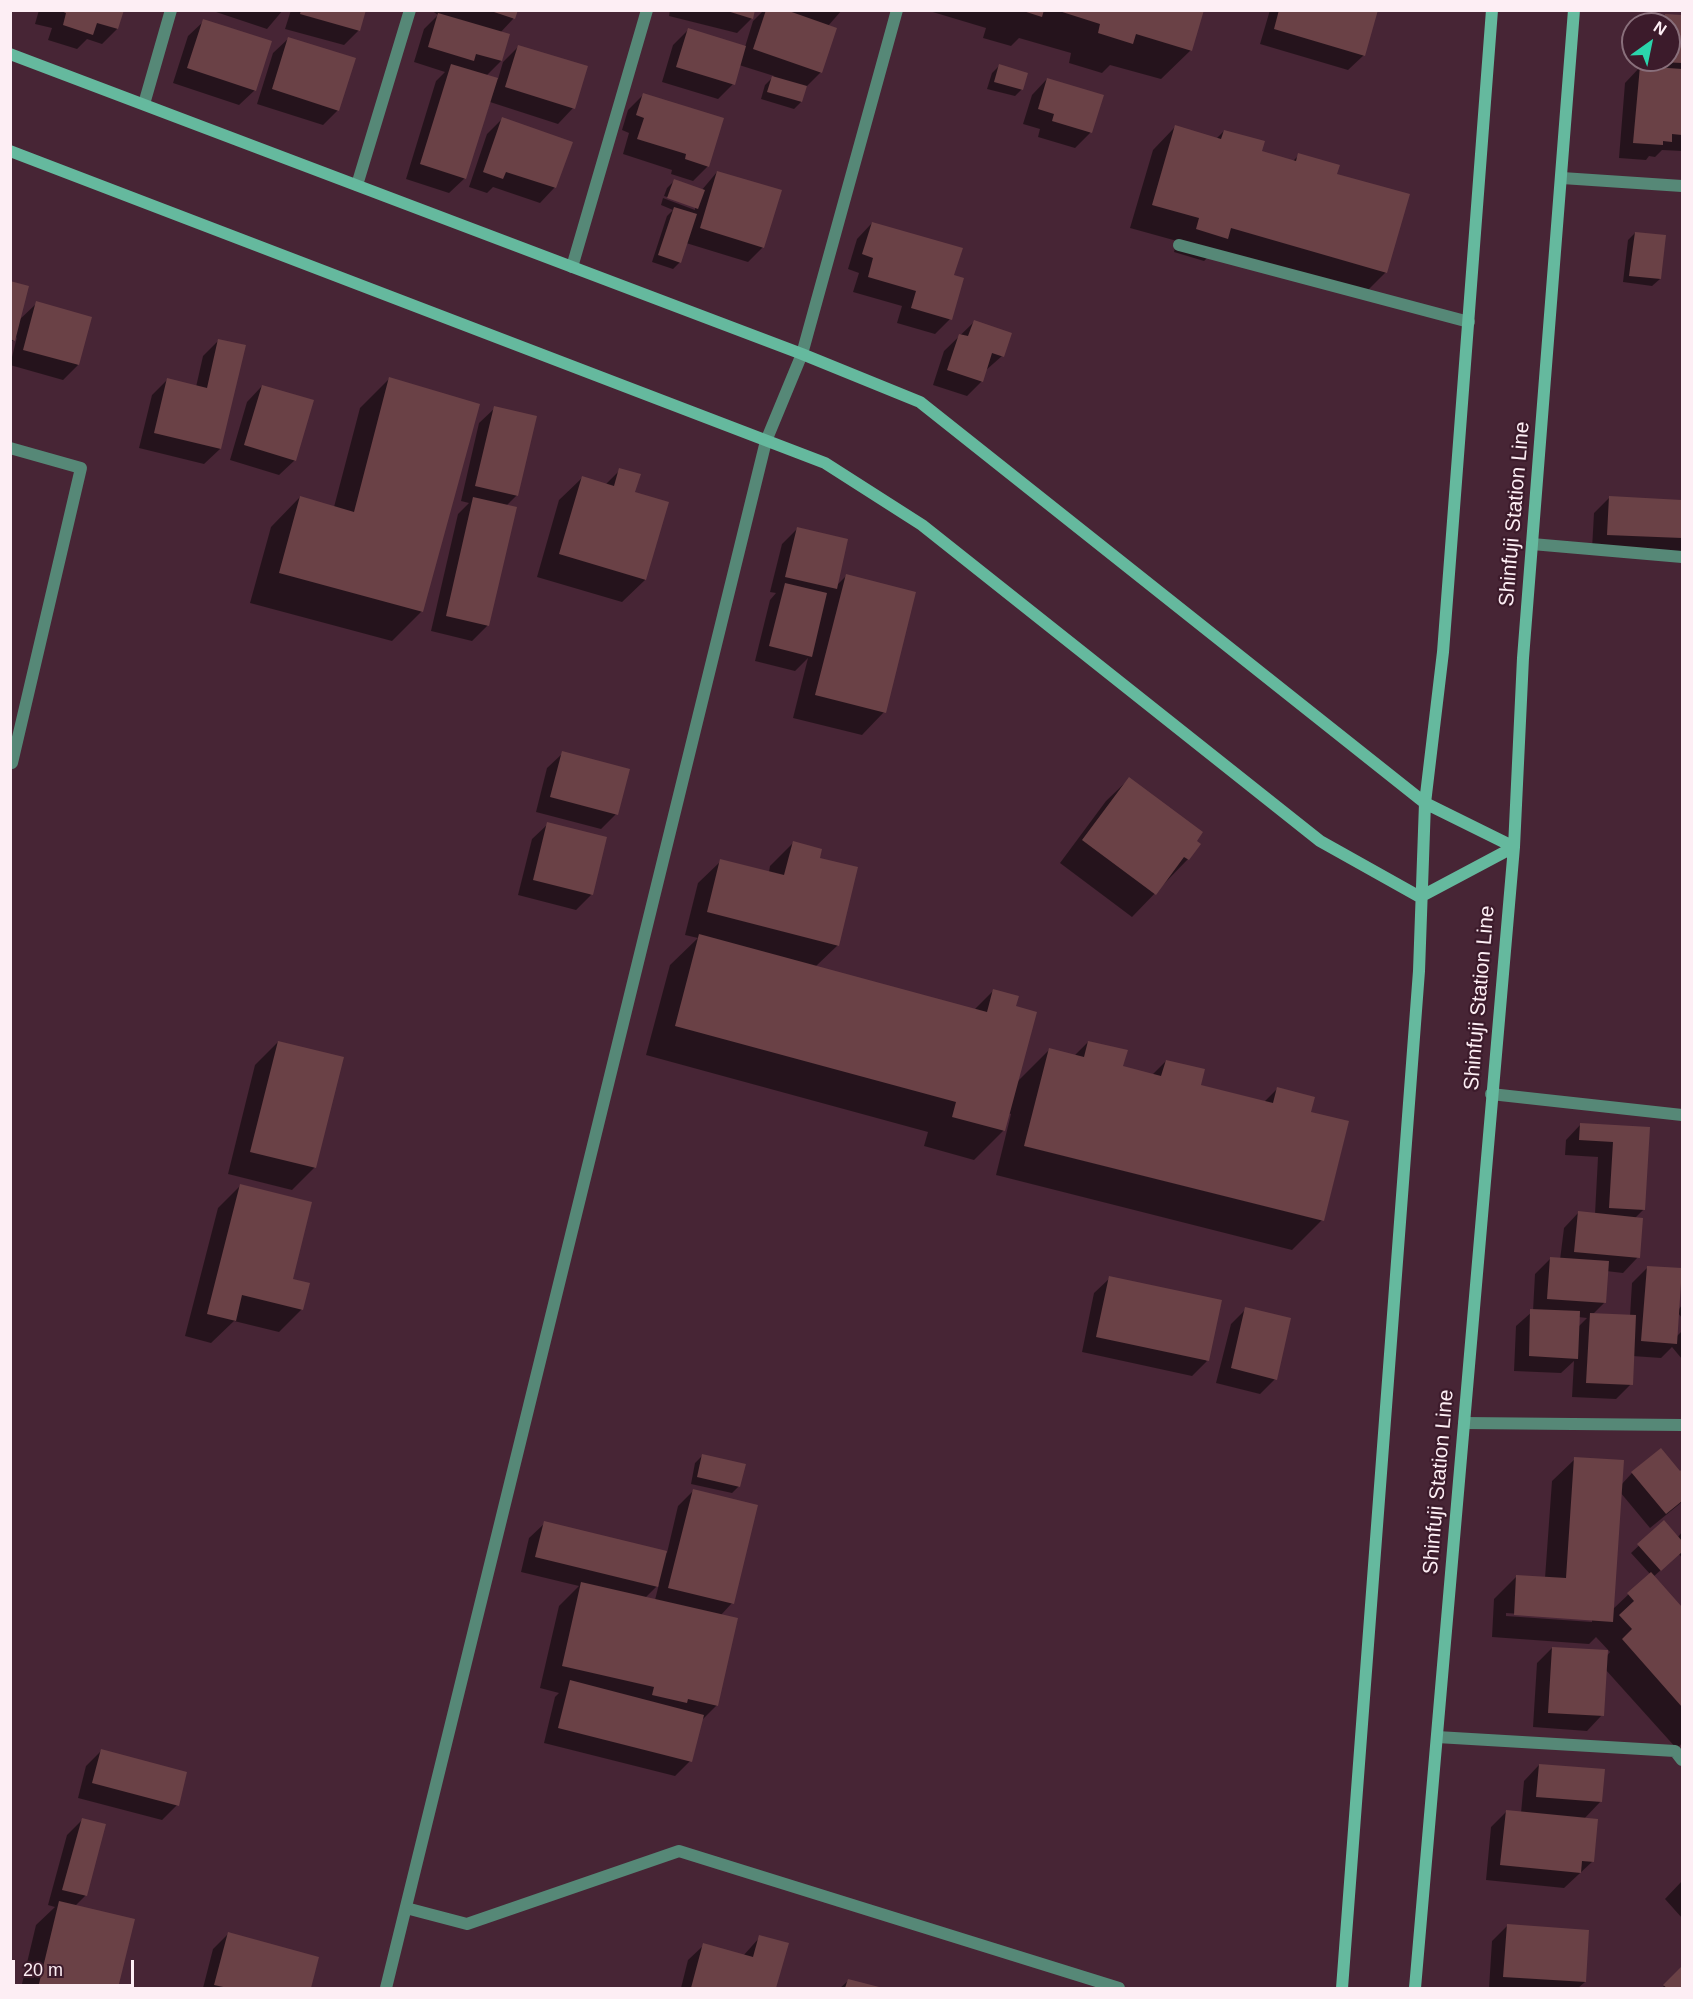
<!DOCTYPE html>
<html>
<head>
<meta charset="utf-8">
<style>
  body { margin:0 }
  #map { position:relative; width:1693px; height:1999px; overflow:hidden; background:#472535; font-family:Arial,sans-serif }
  canvas { display:block }
  .frame { position:absolute; inset:0; border:12px solid #fdeef4; pointer-events:none }
  .north { position:absolute; left:1621px; top:12px; width:60px; height:60px; box-sizing:border-box; background:#3c1b2b; border:2px solid #896f7b; border-radius:50%; rotate:33deg; font-size:16px; font-weight:700; line-height:24px; text-align:center; color:#fdeef4 }
  .north::after { content:''; display:block; margin:auto; width:21px; height:27px; background:#2bd5ac; clip-path:polygon(50% 0,100% 100%,50% 72%,0 100%) }
  .scale { position:absolute; left:12px; top:1960px; width:122px; height:27px; box-sizing:border-box; border:3px solid #fdeef4; border-top:0; padding-left:8px; font-size:18px; line-height:21px; white-space:nowrap; color:#fdeef4; -webkit-text-stroke:4px #3c1b2b; paint-order:stroke }
</style>
</head>
<body>
<div id="map">
<canvas width="1693" height="1999"></canvas>
<div class="frame"></div>
<div class="north">N</div>
<div class="scale">20 m</div>
</div>
<script>
const ctx = document.querySelector('canvas').getContext('2d');
ctx.lineJoin = 'round';
function paint(path, color) {
  ctx.fillStyle = color;
  ctx.fill(path, 'evenodd');
}
function trace(path, color, width, dash) {
  ctx.strokeStyle = color;
  ctx.lineWidth = width;
  ctx.lineCap = dash ? 'butt' : 'round';
  ctx.setLineDash(dash || []);
  ctx.stroke(path);
}
function label(font, color, halo, rows, align = 'center') {
  ctx.font = font + ' Arial,sans-serif';
  ctx.lineWidth = 4.5;
  ctx.setLineDash([]);
  ctx.textBaseline = 'middle';
  ctx.strokeStyle = halo;
  ctx.fillStyle = color;
  for (const [text, x, y, turn = 0] of rows) {
    ctx.save();
    ctx.translate(x, y);
    ctx.rotate((+turn || 0) * Math.PI / 180);
    ctx.textAlign = isNaN(turn) ? turn : align;
    if (halo) ctx.strokeText(text, 0, 0);
    ctx.fillText(text, 0, 0);
    ctx.restore();
  }
}
paint(new Path2D(`
  M39 10H123L117 29 102 44 87 39 77 49 48 40 52 28 35 24Z
  M210 10H283L267 29Z
  M291 10H364L359 30 344 45 285 29Z
  M431 10H516L513 19 500 33 501 61 486 76 498 79 503 62 518 47 573 108 558 124 490 102 465 178 449 193 406 179 436 81 445 72 414 62 424 29 438 15Z
  M670 10H754L752 18 737 33 669 16Z
  M764 10H842L828 26 821 72 805 88 801 102 794 109 761 99 765 85 774 76 739 65 733 84 718 99 662 82 673 45 688 30 745 47 753 21Z
  M926 10H1202L1191 50 1161 79 1110 65 1102 73 1069 63 1071 53 1019 38 1011 46 983 38 986 28Z
  M1270 10H1377L1364 55 1348 70 1260 44Z
  M1665 16 1682 17V151L1662 150 1655 157 1649 156 1646 160 1619 158 1625 83 1640 67 1648 68V60H1669V24H1657Z
  M204 21 255 90 239 105 173 83 188 36Z
  M289 38 338 110 323 125 257 104 273 53Z
  M999 66 1022 89 1015 96 987 89 992 73Z
  M1047 79 1102 96 1090 133 1075 148 1038 137 1040 129 1023 124 1032 95Z
  M643 95 708 166 693 181 671 174 672 170 623 154 629 133 622 130 628 110Z
  M502 119 555 187 540 203 493 187 487 193 469 187 487 134Z
  M1175 127 1216 139 1224 131 1260 152 1292 162 1299 155 1335 175 1386 272 1363 295 1213 252 1204 261 1174 252 1177 241 1130 228 1153 150Z
  M717 172 763 247 748 262 686 243 680 262 673 269 652 262 667 216 673 210 661 205 663 198 695 210V206L664 196 667 188 674 181 701 191Z
  M872 223 952 276 950 319 935 334 897 323 902 306 853 292 859 273 848 269 857 239Z
  M1635 233 1660 279 1652 286 1623 282 1628 240Z
  M10 283 18 321 37 303 78 365 63 380 10 365 17 337 10 343Z
  M974 322 1002 356 985 371 982 381 967 396 933 385 944 351Z
  M219 340 220 449 204 464 139 448 152 395 167 380 196 387 203 356Z
  M390 378 422 611 392 641 250 603 271 527 300 497 334 507 360 408Z
  M262 386 295 460 279 475 230 460 247 402Z
  M495 408 517 495 506 506 515 508 487 626 472 641 431 631 458 514 469 503 461 501 479 423Z
  M620 470 633 493 667 503 645 580 622 602 537 577 559 500 582 478 605 485Z
  M1609 498 1682 501V553L1592 549 1594 513Z
  M797 529 836 586 846 576 884 712 862 735 793 718 808 658 795 671 755 661 770 600 776 593 770 592 782 544Z
  M563 753 616 814 601 829 536 812 547 768Z
  M1129 779 1188 859 1132 917 1060 863 1106 801Z
  M548 824 591 895 576 910 518 895 532 839Z
  M793 843 818 859 838 945 815 967 974 1010 994 990 1014 1007 1016 1083 1049 1050 1074 1056 1088 1042 1122 1067 1152 1075 1166 1061 1199 1086 1264 1102 1277 1089 1310 1113 1322 1220 1292 1250 996 1175 1011 1114 1008 1113 1003 1131 974 1160 924 1146 928 1132 646 1055 670 965 698 938 685 935 698 883 721 861 769 872 770 866Z
  M278 1042 315 1167 292 1190 228 1174 255 1065Z
  M1581 1124 1648 1128 1644 1209 1635 1218 1638 1257 1623 1273 1606 1271 1604 1303 1592 1315 1630 1316 1632 1283 1648 1267 1679 1309 1682 1305V1318L1678 1313 1676 1337 1682 1331V1359L1672 1347 1661 1358 1632 1356 1631 1384 1616 1399 1572 1397 1574 1361 1561 1373 1514 1371 1516 1326 1533 1311 1535 1274 1550 1259 1560 1260 1564 1228 1579 1212 1595 1214 1598 1157 1565 1155 1566 1140ZM1578 1317 1587 1318 1578 1327Z
  M241 1185 291 1280 302 1309 279 1332 234 1321 211 1343 185 1336 218 1208Z
  M1110 1278 1207 1361 1192 1376 1082 1352 1094 1293Z
  M1246 1309 1275 1379 1260 1394 1216 1383 1231 1324Z
  M702 1456 739 1486 732 1493 691 1484 695 1463Z
  M1575 1459 1621 1485 1632 1473 1679 1474 1682 1471V1502L1650 1528 1620 1492 1612 1610 1650 1574 1631 1553 1664 1522 1678 1537 1682 1532V1558L1679 1554 1653 1577 1682 1609V1743L1677 1749 1605 1669 1602 1715 1587 1731 1533 1727 1537 1663 1552 1648 1606 1657 1610 1652 1596 1637 1589 1644 1492 1637 1494 1599 1517 1576 1545 1578 1552 1481ZM1506 1613 1592 1619V1622L1506 1616Z
  M693 1491 732 1603 721 1615 717 1705 700 1722 690 1761 675 1776 544 1743 555 1697 559 1693 540 1688 559 1606 579 1586 521 1572 529 1538 545 1523 667 1553 678 1506ZM659 1584 655 1600 645 1598Z
  M101 1751 177 1805 162 1820 78 1798 86 1766Z
  M1539 1765 1601 1801 1584 1819 1593 1861 1564 1888 1486 1880 1491 1827 1506 1812 1521 1813 1524 1781Z
  M82 1820 104 1825 85 1896 75 1906 133 1920 116 1988H21L36 1925 55 1907 48 1905 67 1835Z
  M1682 1881V1918L1665 1899Z
  M1507 1926 1585 1982 1578 1988H1489L1492 1941Z
  M228 1934 318 1958 310 1988H203L213 1949Z
  M760 1937 787 1944 775 1988H681L688 1960 704 1945 743 1956Z
  M1682 1968V1988H1662Z
  M848 1981 880 1988H840Z`), '#0007');
paint(new Path2D(`
  M59 10H124L118 29 97 23 93 35 63 25 66 13Z
  M301 10H366L360 31 300 14Z
  M488 10H518L515 19Z
  M724 10H755L753 19Z
  M766 10H786L837 28 822 73 753 49Z
  M1020 10H1044L1042 17Z
  M1056 10H1204L1192 51 1136 34 1133 44 1098 33 1100 24Z
  M1279 10H1378L1365 56 1274 29Z
  M438 13 510 34 502 61 476 54 474 61 428 47Z
  M1665 14 1682 15V63L1661 62 1669 60V24H1664Z
  M203 19 272 41 256 91 187 68Z
  M688 28 746 46 735 85 676 67Z
  M288 37 356 58 339 111 272 89Z
  M518 45 588 66 575 109 505 87Z
  M451 64 498 78 466 179 420 164Z
  M999 64 1028 73 1023 90 994 82Z
  M1640 66 1682 69V135L1672 134V142L1663 141V145L1633 143Z
  M772 76 807 86 802 102 767 92Z
  M1047 78 1104 95 1092 133 1052 121 1054 114 1038 109Z
  M643 93 724 118 709 167 685 159 686 154 637 139 644 118 636 115Z
  M502 117 573 142 556 188 506 172 503 179 483 172Z
  M1175 125 1221 139 1224 130 1265 141 1262 151 1296 161 1298 153 1340 165 1337 174 1410 194 1387 273 1231 228 1228 239 1196 229 1199 218 1152 205Z
  M717 171 782 190 764 248 700 228Z
  M674 179 705 190 698 209 667 198Z
  M674 207 697 214 681 263 658 255Z
  M872 222 963 248 954 275 964 278 952 320 911 308 916 291 868 277 873 258 862 254Z
  M1635 232 1666 235 1661 279 1629 276Z
  M10 281 29 286 15 341 10 339Z
  M36 301 92 317 79 365 23 350Z
  M974 320 1012 333 1004 357 992 353 983 382 947 370 959 334 968 336Z
  M218 339 246 345 221 449 154 433 167 378 207 388Z
  M389 377 480 404 423 612 279 573 300 496 354 512Z
  M262 385 314 400 296 461 244 445Z
  M494 406 537 416 518 496 475 486Z
  M619 468 641 474 635 492 669 502 646 580 559 554 582 476 614 486Z
  M1609 496 1682 500V538L1607 535Z
  M473 497 517 507 489 626 446 616Z
  M797 527 848 539 837 589 785 577Z
  M846 574 916 592 886 713 815 695Z
  M785 583 827 593 812 657 769 646Z
  M562 751 630 769 618 815 550 797Z
  M1129 777 1203 832 1197 841 1201 844 1189 860 1184 857 1156 895 1082 840Z
  M547 822 607 837 593 895 533 880Z
  M793 841 822 849 820 858 858 867 839 946 707 912 720 859 784 875Z
  M699 934 987 1012 993 989 1019 996 1016 1006 1037 1012 1005 1131 952 1117 956 1102 675 1026Z
  M278 1041 344 1057 316 1168 250 1152Z
  M1088 1041 1128 1050 1123 1066 1161 1076 1166 1060 1205 1069 1201 1085 1273 1103 1277 1087 1315 1097 1311 1112 1349 1121 1324 1221 1024 1146 1049 1048 1084 1057Z
  M1580 1123 1650 1127 1645 1210 1609 1208 1613 1142 1579 1140Z
  M240 1184 312 1202 293 1279 310 1283 303 1310 242 1295 236 1321 207 1314Z
  M1578 1211 1643 1218 1640 1258 1574 1252Z
  M1550 1257 1609 1261 1606 1303 1547 1299Z
  M1647 1266 1682 1268 1677 1344 1641 1341Z
  M1109 1276 1222 1300 1209 1361 1096 1337Z
  M1245 1307 1291 1318 1277 1380 1231 1368Z
  M1530 1309 1580 1311 1578 1359 1529 1356Z
  M1590 1313 1636 1315 1633 1385 1586 1383Z
  M1661 1448 1680 1471 1682 1469V1501L1666 1514 1631 1472Z
  M702 1454 746 1464 740 1487 697 1477Z
  M1574 1457 1624 1460 1613 1622 1514 1615 1516 1575 1566 1578Z
  M693 1489 758 1505 734 1604 668 1588Z
  M1664 1520 1682 1541V1552L1661 1571 1637 1544Z
  M544 1521 667 1551 658 1587 535 1557Z
  M1651 1572 1682 1607V1707L1622 1639 1632 1629 1619 1615 1634 1601 1627 1593Z
  M581 1582 738 1618 718 1706 688 1699 687 1703 652 1695 654 1687 562 1666Z
  M1552 1647 1608 1650 1604 1716 1548 1713Z
  M570 1680 704 1715 692 1762 558 1728Z
  M101 1749 187 1772 179 1806 92 1783Z
  M1539 1764 1605 1769 1602 1802 1536 1797Z
  M1506 1810 1598 1819 1594 1862 1582 1861 1581 1873 1500 1865Z
  M82 1818 106 1824 87 1896 62 1890Z
  M59 1901 135 1919 118 1988H38Z
  M1507 1924 1589 1930 1586 1982 1503 1977Z
  M228 1932 319 1957 311 1988H228L214 1985Z
  M759 1935 789 1943 776 1988H691L703 1943 753 1957Z
  M1682 1966V1988H1667L1663 1985Z
  M848 1979 883 1988H845Z`), '#6a4146');
trace(new Path2D(`
  M1179 245 1469 322
  M10 448 81 468 12 763
  M1532 544 1682 557
  M406 1908 467 1924 679 1851 1119 1988`), '#568877', 12);
trace(new Path2D(`
  M144 104 171 10
  M1562 178 1682 186
  M357 185 410 10
  M572 267 647 10
  M1491 1094 1682 1115
  M1464 1423 1682 1425
  M1437 1737 1675 1751 1682 1760
  M386 1988 766 441 802 354 897 10`), '#568877', 12);
trace(new Path2D(`
  M10 54 802 354 920 402 1425 803 1514 847
  M10 151 825 463 922 525 1320 841 1420 897 1514 847
  M1342 1988 1419 971 1425 803 1443 652 1492 10
  M1415 1988 1514 847 1523 658 1574 10`), '#65b99e', 12);
label('21px', '#fdeef4', '#3c1b2b', [
  ["Shinfuji Station Line",1515,514,-85],
  ["Shinfuji Station Line",1480,998,-85],
  ["Shinfuji Station Line",1439,1482,-85]
]);
</script>
</body>
</html>
